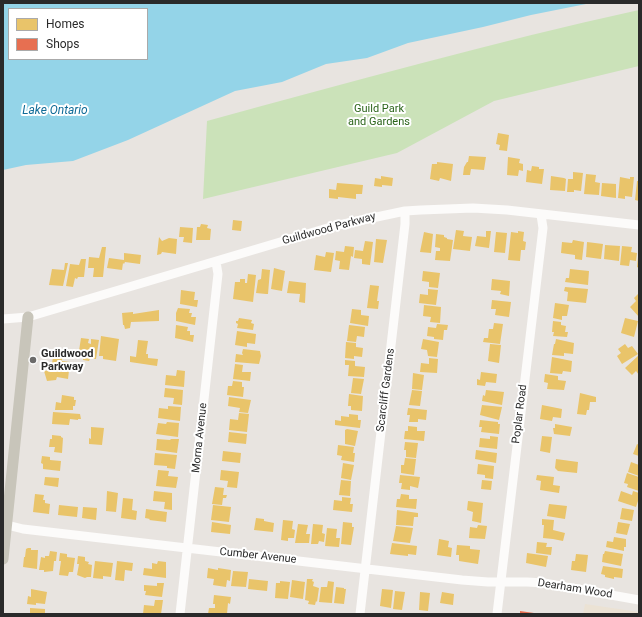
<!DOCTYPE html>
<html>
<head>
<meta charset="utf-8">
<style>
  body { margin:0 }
  #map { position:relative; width:642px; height:617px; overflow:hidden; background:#e8e4e0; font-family:Roboto,sans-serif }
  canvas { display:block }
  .frame { position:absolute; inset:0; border:4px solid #2a2a2a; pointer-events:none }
  .legend { position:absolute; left:8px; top:8px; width:140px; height:52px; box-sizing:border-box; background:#fff; border:1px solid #aaa; margin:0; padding:5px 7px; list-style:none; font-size:12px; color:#2a2a2a }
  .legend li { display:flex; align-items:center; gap:8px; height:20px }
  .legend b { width:20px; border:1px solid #aaa }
</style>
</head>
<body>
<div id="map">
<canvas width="642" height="617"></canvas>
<div class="frame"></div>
<ul class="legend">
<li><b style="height:11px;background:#e9c46a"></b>Homes</li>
<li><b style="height:11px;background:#e76f51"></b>Shops</li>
</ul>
</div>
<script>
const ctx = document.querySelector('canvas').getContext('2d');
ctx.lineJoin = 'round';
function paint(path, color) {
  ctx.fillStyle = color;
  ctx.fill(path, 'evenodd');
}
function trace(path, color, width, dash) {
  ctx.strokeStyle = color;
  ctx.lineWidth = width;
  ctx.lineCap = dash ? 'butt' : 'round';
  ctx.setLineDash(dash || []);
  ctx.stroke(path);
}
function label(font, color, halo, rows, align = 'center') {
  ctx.font = font + ' Roboto,sans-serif';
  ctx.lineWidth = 4;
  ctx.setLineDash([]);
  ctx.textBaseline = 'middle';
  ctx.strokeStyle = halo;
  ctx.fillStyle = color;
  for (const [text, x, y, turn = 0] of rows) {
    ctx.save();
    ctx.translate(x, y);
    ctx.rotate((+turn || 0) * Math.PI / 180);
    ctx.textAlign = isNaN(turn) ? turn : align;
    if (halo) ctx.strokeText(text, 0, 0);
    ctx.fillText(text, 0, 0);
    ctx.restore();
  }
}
paint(new Path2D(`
  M585 604 639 612V614H583Z`), '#ebe2d4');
paint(new Path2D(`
  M639 10V66L494 101 397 153 203 199 207 121C350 82 494 42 639 10Z`), '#cbe2b9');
paint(new Path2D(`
  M3 3H591L531 15 483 27 408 43 367 58 326 64 282 82 235 91 128 140 73 161 26 165 3 170ZM9 9H147V59H9Z`), '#94d4e8');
paint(new Path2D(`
  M498 133 509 135 507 151 499 150 500 145 496 144Z
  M469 156 486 157 484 170 471 169 470 175H463L464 167 467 162H468Z
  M508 157 520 159 519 163 523 164V171L519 170 518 176 507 175Z
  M437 162 453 164 451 181 440 178 439 181 430 179 432 164H437Z
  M532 166 539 167V169H544L542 184 526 182 527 170 531 171Z
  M573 172 583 173 581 191 574 190V192H567L568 179H573Z
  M586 174 596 175 595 182 600 183 599 195 584 194Z
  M381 176 393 178 392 186 382 185V187L374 186 375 178 381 179Z
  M551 176 564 178 566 179 565 191 550 190Z
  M620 177 630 179V177H634L632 197 625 196V199L618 198Z
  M637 181H639V201L635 200Z
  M337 183 363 185 362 194H356V199L338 197V199L329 198V189L336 190Z
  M602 183 616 184V198L601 196Z
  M233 220 242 221 241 231 232 230Z
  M201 224 208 225 207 228 211 229 210 240H196L197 227H200Z
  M180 227 193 228 192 243 183 242 184 237H179Z
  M456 230 464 231 463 236 472 237 470 251 453 249Z
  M486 231H491L489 248 475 246 477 236 486 237Z
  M518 231 524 232 523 241 526 242 525 250H521L520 261 508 260 511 232 518 233Z
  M424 232 433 234 431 253 420 252Z
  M496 232 507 233 505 253 494 252Z
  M436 234 444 235V237L447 238V239L453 240 450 261 435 260 436 251H440V248L435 247Z
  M159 237 162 241 169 238 177 239 176 254 162 252 161 254 157 255Z
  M376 239 387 240 383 263 374 262Z
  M573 240 584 242 582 260 575 259V255L561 253 562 242 572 243Z
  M365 241 373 242 370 265 362 264V259L354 258 355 250 363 251Z
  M587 242 603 244 601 259 586 257Z
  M605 245 620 246 619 261 604 259Z
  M345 246 354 247 353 257 351 256 349 270 339 269 340 261 335 260 336 251 344 252Z
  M622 246 632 247 631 252 637 253 636 261 630 260 629 266 620 265Z
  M102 247H106L103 277H93L94 268H88L89 257 99 258Z
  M326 252 334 253 331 272 314 270 316 255 325 257Z
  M124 253 141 255 140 264 125 262 124 264 123 263 122 270 107 268 109 258 124 260Z
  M638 257H639V268L637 267Z
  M81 259H86L84 277H78L77 279 75 278 73 287 66 286 70 264 79 265Z
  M65 263H68L63 286 49 285 52 269 64 270Z
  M274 268 285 271 282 291 271 289Z
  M262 269 270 270 268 294H266L256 293 258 280 261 279Z
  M570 269 589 271 588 285 565 282 566 278H569Z
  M423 271 440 273 438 288 429 287V282L422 281Z
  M248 274 256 275 253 302 233 299 235 282H240V279H245V283H247Z
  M492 279 510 281 509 296 500 294 501 291 491 290Z
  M289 281 306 283 305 303 299 302 300 294 287 293Z
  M370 285 379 286 377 301H379L378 309 367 308Z
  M565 287 588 289 586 303 567 301 568 292 564 291Z
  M428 289 438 290 436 305 419 303 420 294 428 295Z
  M181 290 195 292 194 300H198L197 307 180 304Z
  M638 294 639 296V317L630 307 636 301 634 298Z
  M492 300 511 302 509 317 495 315 496 309H491Z
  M555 303 569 305 567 316H562V320L553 318Z
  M424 305 441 307 440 323 430 322 431 317 423 316Z
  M178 308 190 309 189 313H192L191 317H196L195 325 176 321V313Z
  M352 309 361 310V315L369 316 368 326 350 323Z
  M159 310V321L131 322 130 328 125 329 124 325H123L122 313 133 312V314Z
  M239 318 252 320 251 323 254 324 253 330 237 328 238 324 236 323V321H238Z
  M625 318 638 321 634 337 621 333Z
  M553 321 561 322V325L566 326 565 332H568L567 337 553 336 554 332H552Z
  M494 323 503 324 500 344 483 342 484 338H488L489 329H493Z
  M437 324 448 325 447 330H444L443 340 434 339V337L427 336 428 327 436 328Z
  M176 325 188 327 187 331H190V335H194L193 342 175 338Z
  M349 325 365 327 364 337 357 336 356 342 347 341Z
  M237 331 256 334 255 344 247 343V347L235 345Z
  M101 336 119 339 116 361 103 359V356H99Z
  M81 338 89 339 88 343 91 344V339L99 340 96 359H90L89 361 83 360V358L78 357Z
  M423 339 439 342 437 357 428 356 427 350 421 349Z
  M556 339 574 343 573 354 564 353V356L552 355 554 344H555Z
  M138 340 148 341 146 354H148V358L158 359 157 366 130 362V356L136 357Z
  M346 342 356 343V347L363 348 362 357 354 356V359L345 358Z
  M490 344 501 345 499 363 488 361Z
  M625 344 628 348 632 346 638 354 622 364 617 356 621 353 618 349Z
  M243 349 260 351 261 356 259 364 235 362 236 354 243 355 242 353Z
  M639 355V375L636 371 632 375 625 368Z
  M53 357 62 358V361L70 362 68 379 57 377 56 380 47 381 44 371 51 370Z
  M552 357 572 361 571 372 563 371 562 374 550 373Z
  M429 358 438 359 437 373 420 372 421 363 429 364Z
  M345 360 355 361V366L365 367 364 377 348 376 349 365H345Z
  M235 364 243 365 242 372H251L250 381 233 379Z
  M177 370 185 371 184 387 165 385 166 375 176 376Z
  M481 372 497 374 496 383 486 382 485 386 477 385V379L480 380Z
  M413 373 424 375 422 390 412 389Z
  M545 374 558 376V380L566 381 564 390 547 389 548 383 544 382Z
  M353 378 364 379 361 394 351 393Z
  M233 381 242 382V387H244L243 397 227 395 228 386H232Z
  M165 388 183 390 182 405 173 404 174 398 164 397Z
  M412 390 422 391 420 406 409 405Z
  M486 390 504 392 502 405 482 401 483 395 485 396Z
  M580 393 596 397V402H590L589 410H587L586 415 577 414Z
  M349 394 363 396 362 411 351 410V406H348Z
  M62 395 74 397V400H76L75 406H73V410H55L56 402 61 403Z
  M229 397 251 400 248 413 239 412 240 408 228 406Z
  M482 405 502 407 499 420 480 415Z
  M542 405 562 409 561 418 553 417 552 421 540 419Z
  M168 406 181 407 180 421 158 418 159 408 168 409Z
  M408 408 427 410 426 420 418 419V422H409L410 415H407Z
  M53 412 80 414 81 419H78V420L70 419 69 425 52 424Z
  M239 413 249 414 247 432 229 430 230 419 238 420Z
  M349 414 358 415V420H361L360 428 335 425V420L341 421V416L349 417Z
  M480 420 498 422V424H500L499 434 481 432 482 427H479Z
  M167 422 179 423 178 437 156 434 158 423 166 424Z
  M555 424 572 427 570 436 554 434 553 428H555Z
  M408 426 417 427V431H425L424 441 404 439 405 431H408Z
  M91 427 104 428 102 445 89 444V438L91 439Z
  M347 429 358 431 355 446 345 444V430Z
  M229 432 247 434 246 444 228 442Z
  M52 435 61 436V437L63 438 62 453 54 452 55 447H49L50 439H52Z
  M490 436 498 437 497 449 479 447 480 438 490 439Z
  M542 436 552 437 550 453 540 451Z
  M157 439 170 440 171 439H179L177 453 156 450Z
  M405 442 418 443 416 458 406 457V450H404Z
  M637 444 639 445V456L633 454Z
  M338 445 354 447 353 453H355L354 462 341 460 342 456 337 455Z
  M476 450 497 453 496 463 475 459Z
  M223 451 241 453 240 463 222 461Z
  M155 453 177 455 175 469 167 468V466L154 465Z
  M42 456 50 457V460L61 461 60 471 43 469V464L41 463Z
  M405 458 416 459 414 475 401 473V465H404Z
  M556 459 578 462 577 473 558 471 555 468Z
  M631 462 639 465V476L628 472Z
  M343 463 354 465 351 480 341 478Z
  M478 464 494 466 493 479 485 478V475L477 474Z
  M158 470 169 471 168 476 178 477 176 488 156 486Z
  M221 470 239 472 237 488 227 487 228 481 220 480Z
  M627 473 639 477V491L627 487 628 484 624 483Z
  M400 475 420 477 418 488 410 486V490L401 489 402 483H399Z
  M537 475 554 477 553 485 560 486 559 493 540 490 541 481 536 480Z
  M45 477 59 478 58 487 44 485Z
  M341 480 351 481 350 496 339 495Z
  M482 480 492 481 491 490 481 489Z
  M215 487 224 488 223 495H227L226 498H223L222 505 212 504Z
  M107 491 118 493 116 512 106 511Z
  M154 491 172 493V510L164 509 165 502 153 501Z
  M621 491 632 495 633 491 639 493V502L638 501 636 507 618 501Z
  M35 494 44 495 43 500H45V503L50 504 49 514 33 512Z
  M401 494 409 495V499H417L416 509 396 507 397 499H400Z
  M342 497 351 498 350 504H353L352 512 333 510 334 500 342 501Z
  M123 498 133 499 132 510 137 511 136 520 121 518Z
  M468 501 483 503 481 523 472 521 473 512 467 510Z
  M549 504 567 506 565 519 547 516Z
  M59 505 78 507 77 517 58 515Z
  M213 505 231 507 229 522 211 520Z
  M83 507 97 508 96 520 82 518Z
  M622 508 634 510 632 521 620 519Z
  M146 509 167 512 166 522 149 520 150 519 145 518Z
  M397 510 418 513V517H414L413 526 396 525Z
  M256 518 264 519V521L274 523 273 532 254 530Z
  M542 519 554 520 553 530 565 533 563 541 553 539 543 538 544 525H542Z
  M283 520 293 521 292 529 295 530 294 538H288V541L281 540Z
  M212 522 231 525 230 534 211 532Z
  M343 522 352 523V527H354L351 545 341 544Z
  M618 522 630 524 627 535 616 533Z
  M298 524 308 525 306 534H310L309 543H295Z
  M313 524 323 525 322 533 325 534 324 542 319 541 318 544H311Z
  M478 525 487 526 485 539 469 538 470 527 477 528Z
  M396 526 413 528 410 543 393 541Z
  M327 528 337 529 336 538H340L339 547 325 546Z
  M614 537 626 539V547H624V551L606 547 607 541 613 542Z
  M439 539 449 541 448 547 452 548 451 557 437 555Z
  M537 542 547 543 546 547H552L551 555 536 553Z
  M392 543 417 546 416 555 408 554V556L390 554Z
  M457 545 470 546V549L480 550 478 564 459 561V555H456Z
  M28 548H31V550H38L37 569 23 567 24 557H25L26 549Z
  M50 551 57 552 56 561H54L53 571 44 572V570H39L41 557 45 558V556H49Z
  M605 551 623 554 621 566 602 562 603 554H604Z
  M60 553 67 554V557L75 558 73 572H69L68 576 59 575 61 561H59Z
  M527 553 548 556 546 567 526 563Z
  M576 554 588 555 586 572 571 570 572 561H575Z
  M78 556 85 557V561L89 562 88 564 92 565 91 577H87L85 578 77 575 79 564H77Z
  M95 561 113 563 111 577 103 576V579L93 578Z
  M117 561 133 563 132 571 125 570 124 581 115 580Z
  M158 561 166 562V578L143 575 144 568 152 569V563L157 564Z
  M603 566 623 569 622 578 614 577V579L605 577V575L601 574Z
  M208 568 218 570V568L231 570 230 581 227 580 226 587 213 585 214 579 207 578Z
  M233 571 248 572 246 587 231 586Z
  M249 579 268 581 267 591 248 589Z
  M307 579H313L312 581 314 582 313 586 319 588 317 602 316 601 315 605 308 604 309 601 305 600Z
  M292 580 305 582 303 599 290 597Z
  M280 581 290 582 288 599 275 598 276 583H280Z
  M328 581 334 582 332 603 319 602 321 587H327Z
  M157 583H164L162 597 145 595 146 591H144V585L157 586Z
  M336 587 344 588V589H346L344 604 334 603Z
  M31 589 47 592 45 604 36 603V605L27 604 28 596 31 597Z
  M382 589 393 590 391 608 380 606Z
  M395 591 405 592 402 610 393 609Z
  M420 592 430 593 428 611 419 610Z
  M442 592 454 594 453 605 440 603Z
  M214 595 231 597 230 604 228 603 227 614H208L209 608H215V604H213Z
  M155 600H163L161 614H143L144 605 154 606Z
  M30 608 45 609V614L30 613Z`), '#e9c46a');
paint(new Path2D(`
  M520 611 534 613V614H520Z`), '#e76f51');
trace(new Path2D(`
  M3 319 28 317 334 226 405 211 421 210 473 208 507 210 639 225
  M3 524 23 529 462 580 488 582H527L544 583 639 600
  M180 614 218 274 216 262
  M360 614 405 224V211
  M497 614 543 228 541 215`), '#fcfbfa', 9);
trace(new Path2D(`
  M3 559 28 317`), '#c8c5ba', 11);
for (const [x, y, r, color] of [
  [33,360,4,"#6c6b6a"]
]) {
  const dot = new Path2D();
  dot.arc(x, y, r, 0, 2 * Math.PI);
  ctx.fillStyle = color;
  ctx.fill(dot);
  trace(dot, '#fff', 1.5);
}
label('11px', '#2c651b', '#fff', [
  ["Guild Park",379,109],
  ["and Gardens",379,122]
]);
label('11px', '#2a2a2a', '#fff', [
  ["Guildwood Parkway",329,229,-15],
  ["Scarcliff Gardens",386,390,-83],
  ["Poplar Road",520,414,-83],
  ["Morna Avenue",200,438,-84],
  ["Cumber Avenue",258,556,6],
  ["Dearham Wood",575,589,9]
]);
label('bold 11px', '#2a2a2a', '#fff', [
  ["Guildwood",41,354],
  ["Parkway",41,367]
], 'left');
label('italic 12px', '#106b97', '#fff', [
  ["Lake Ontario",55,111]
]);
</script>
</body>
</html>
